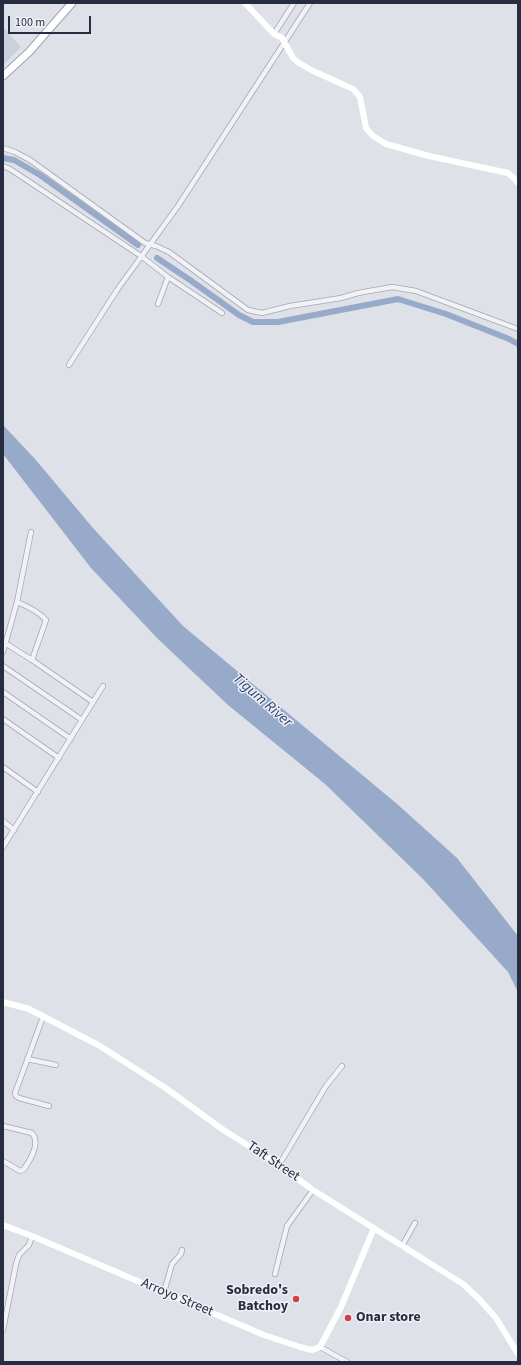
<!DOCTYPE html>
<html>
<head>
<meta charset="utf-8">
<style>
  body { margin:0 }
  #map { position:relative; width:521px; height:1365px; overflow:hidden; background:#dee1e8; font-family:"Source Sans 3",sans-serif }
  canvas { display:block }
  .frame { position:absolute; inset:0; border:4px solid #272d40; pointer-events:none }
  .scale { position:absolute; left:8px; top:16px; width:83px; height:18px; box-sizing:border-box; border:2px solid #272d40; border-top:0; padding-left:5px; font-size:12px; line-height:14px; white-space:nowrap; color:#272d40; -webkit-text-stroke:3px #eef0f6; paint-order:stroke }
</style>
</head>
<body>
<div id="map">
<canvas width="521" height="1365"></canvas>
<div class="frame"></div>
<div class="scale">100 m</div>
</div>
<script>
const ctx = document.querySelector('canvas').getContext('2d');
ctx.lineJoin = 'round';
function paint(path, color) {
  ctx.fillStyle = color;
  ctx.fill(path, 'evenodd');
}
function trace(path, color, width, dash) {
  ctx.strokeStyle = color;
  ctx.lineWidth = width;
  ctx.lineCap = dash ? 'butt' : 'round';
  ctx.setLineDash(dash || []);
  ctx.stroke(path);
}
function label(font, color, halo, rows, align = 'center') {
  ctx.font = font + ' "Source Sans 3",sans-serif';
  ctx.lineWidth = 3;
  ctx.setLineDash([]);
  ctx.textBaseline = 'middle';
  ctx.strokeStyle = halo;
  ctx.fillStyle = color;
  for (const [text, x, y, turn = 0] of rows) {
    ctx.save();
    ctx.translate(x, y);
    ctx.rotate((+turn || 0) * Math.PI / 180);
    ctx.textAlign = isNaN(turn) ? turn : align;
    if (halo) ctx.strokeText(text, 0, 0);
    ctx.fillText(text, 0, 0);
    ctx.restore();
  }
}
paint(new Path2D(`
  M3 27 21 47 3 65Z`), '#ccd0da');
paint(new Path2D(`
  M3 425 35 459 93 528 183 626 396 803 457 858 518 936V992L508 972 423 879 325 784 228 705 158 639 91 568 3 454Z`), '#98aac9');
trace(new Path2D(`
  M3 158 14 160 40 175 138 245
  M157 258 190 280 239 315 253 322H278L398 299 446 314 509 339 518 344`), '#98aac9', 6);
const street = new Path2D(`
  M274 34 294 3
  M3 148 15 152 30 160 145 243 156 246 169 252 248 310 262 313 290 306 341 298 358 293 392 287 416 291 518 329
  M3 166 10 169 141 256 168 277 222 313
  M158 304 168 277
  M69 365 117 290 178 206 310 3
  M17 602 31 532
  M5 643 32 660 93 702
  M3 652 17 602C27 606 38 611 46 620L32 660
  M3 666 82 720
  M3 692 71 739
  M3 719 59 758
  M3 767 38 792
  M3 821 14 830
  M3 847 103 686
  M43 1017 15 1093 16 1096 19 1098 49 1106
  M27 1059 56 1065
  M3 1126 32 1133C41 1143 30 1161 23 1170L20 1171 3 1161
  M279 1165 326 1086 342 1066
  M402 1246 415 1223
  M275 1274 287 1226 313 1190
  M164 1292 172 1264 181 1254 182 1250
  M3 1330 16 1264 19 1255 29 1245 32 1236
  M320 1347 347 1362`);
const primary = new Path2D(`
  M3 76 29 52 72 3`);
trace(street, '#a3a7b2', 6);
trace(primary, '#9da4b4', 9);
trace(street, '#f1f2f6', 4.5);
trace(new Path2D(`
  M245 3 274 34 282 38 293 58 299 63 311 70 353 89 360 97 366 128 373 136 386 144 429 156 508 173 516 180 518 183
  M3 1002 29 1009 100 1046 167 1089 222 1129 279 1165 313 1190 463 1284 480 1300 496 1318 518 1354
  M3 1225 32 1236 264 1335 300 1347 312 1350 320 1347 341 1307 374 1228`), '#fff', 6);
trace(primary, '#fff', 7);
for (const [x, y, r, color] of [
  [296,1299,4,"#d14043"],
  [348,1318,4,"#d14043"]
]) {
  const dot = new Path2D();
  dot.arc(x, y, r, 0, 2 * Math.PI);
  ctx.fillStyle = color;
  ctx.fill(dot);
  trace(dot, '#eef0f6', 1.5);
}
label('14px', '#272d40', '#eef0f6', [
  ["Taft Street",273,1162,34],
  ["Arroyo Street",177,1298,23]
]);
label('bold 14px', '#272d40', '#eef0f6', [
  ["Sobredo's",288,1291],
  ["Batchoy",288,1307],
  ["Onar store",356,1318,"left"]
], 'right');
label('italic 15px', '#304674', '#eef0f6', [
  ["Tigum River",262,701,41]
]);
</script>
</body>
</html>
